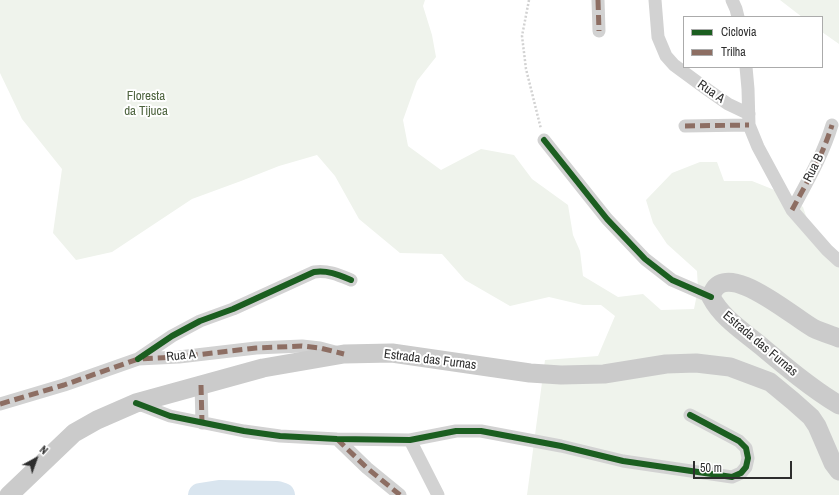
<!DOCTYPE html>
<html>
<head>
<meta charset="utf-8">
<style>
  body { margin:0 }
  #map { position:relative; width:839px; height:495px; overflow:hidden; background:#fff; font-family:"Archivo Narrow",sans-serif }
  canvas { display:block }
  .legend { position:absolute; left:683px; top:16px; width:140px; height:52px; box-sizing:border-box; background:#fff; border:1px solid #ababab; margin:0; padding:5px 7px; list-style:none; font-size:12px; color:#2d2d2d }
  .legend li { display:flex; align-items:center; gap:8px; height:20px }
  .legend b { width:20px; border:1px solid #ababab }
  .north { position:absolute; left:16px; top:439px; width:40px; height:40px; -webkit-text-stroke:3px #fff; paint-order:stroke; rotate:41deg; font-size:11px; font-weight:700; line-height:16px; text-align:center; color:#2d2d2d }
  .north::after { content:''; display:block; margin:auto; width:14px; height:18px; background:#2d2d2d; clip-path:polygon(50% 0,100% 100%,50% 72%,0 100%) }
  .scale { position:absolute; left:693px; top:461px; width:99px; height:18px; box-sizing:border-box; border:2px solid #2d2d2d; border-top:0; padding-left:5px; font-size:12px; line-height:14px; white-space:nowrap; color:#2d2d2d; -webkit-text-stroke:3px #fff; paint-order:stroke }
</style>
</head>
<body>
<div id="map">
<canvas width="839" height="495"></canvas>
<ul class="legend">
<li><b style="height:5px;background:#1b5e20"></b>Ciclovia</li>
<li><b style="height:5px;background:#8d6e63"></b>Trilha</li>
</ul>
<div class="north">N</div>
<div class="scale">50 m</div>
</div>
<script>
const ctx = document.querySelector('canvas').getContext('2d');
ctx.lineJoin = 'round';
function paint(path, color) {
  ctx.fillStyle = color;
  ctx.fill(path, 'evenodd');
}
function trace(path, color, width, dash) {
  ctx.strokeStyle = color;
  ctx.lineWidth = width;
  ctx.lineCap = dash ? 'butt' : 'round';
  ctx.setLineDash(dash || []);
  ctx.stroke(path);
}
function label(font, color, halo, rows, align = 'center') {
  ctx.font = font + ' "Archivo Narrow",sans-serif';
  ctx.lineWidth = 4;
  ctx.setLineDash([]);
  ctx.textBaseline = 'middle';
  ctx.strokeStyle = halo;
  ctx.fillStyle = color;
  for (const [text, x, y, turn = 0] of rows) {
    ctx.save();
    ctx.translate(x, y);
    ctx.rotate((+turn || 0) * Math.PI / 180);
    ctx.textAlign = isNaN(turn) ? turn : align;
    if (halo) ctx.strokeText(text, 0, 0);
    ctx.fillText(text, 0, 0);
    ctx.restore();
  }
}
paint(new Path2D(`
  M0 0H425L423 6 432 35 436 57 417 81 403 120 408 146 441 170 481 149 514 155 532 179 568 205 573 235 580 251 583 276 618 297 643 294 661 310 694 309 698 289 697 271 667 244 653 223 646 200 672 173 700 162H717L724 181H752L782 193 803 207 809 225 839 255V495H527L545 360 598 356 615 316 601 305H583L549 297 510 306 465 280 442 254 400 253 359 219 335 176 317 155 279 166 241 181 192 199 112 252 76 260 53 233 62 169 22 119 0 73Z
  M780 0H839V44L822 32V17H802Z`), '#eff3ec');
trace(new Path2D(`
  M200 495 219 492 277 493 283 495`), '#d9e5ef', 24);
trace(new Path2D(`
  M529 0 522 36 526 69 541 129`), '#d2d2d2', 2.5, [2, 2]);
trace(new Path2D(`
  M598 0 599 31
  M655 0 658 37 666 56 674 65 708 90 728 104 749 114
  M732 0 736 9 738 17
  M746 67 748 89 749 125 758 147 792 210 827 250 839 261
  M685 126 749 125
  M544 140 607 219 645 259 672 280 711 297
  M792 210C807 182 823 155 832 125
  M138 359 172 336 200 321 233 309 314 272C328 270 339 275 351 280
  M201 385 202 423
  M136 403 170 416 244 431 280 436 337 439 410 440 456 431H481L561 446 623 461 732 477 741 473 746 467 748 458 746 448 739 441 690 415
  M0 404 64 385 138 359 179 357 256 348 302 346 320 348 339 353
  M337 439 367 468 400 495
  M410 440 438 495`), '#d2d2d2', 13);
trace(new Path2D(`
  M839 338C831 335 821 332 813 328 794 318 722 254 711 297 722 318 743 331 761 346 786 367 811 388 839 405
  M9 495 74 433 97 420 136 403 263 368 344 354 392 353 530 373 561 375 604 374 666 364 696 363 730 367 770 382 793 401 811 417 817 426 833 463 839 471`), '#cbcbcb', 19);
trace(new Path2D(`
  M598 0 599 31
  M685 126 749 125
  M792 210C807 182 823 155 832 125
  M201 385 202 423
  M0 404 64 385 138 359 179 357 256 348 302 346 320 348 344 354
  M337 439 367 468 400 495`), '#8d6e63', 5, [10, 5]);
trace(new Path2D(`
  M544 140 607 219 645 259 672 280 711 297
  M138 359 172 336 200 321 233 309 314 272C328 270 339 275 351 280
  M136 403 170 416 244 431 280 436 337 439 410 440 456 431H481L561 446 623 461 732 477 741 473 746 467 748 458 746 448 739 441 690 415`), '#1b5e20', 6);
label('13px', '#2d2d2d', '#fff', [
  ["Rua A",711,92,35],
  ["Rua B",814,168,-63],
  ["Estrada das Furnas",760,344,40],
  ["Rua A",181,356,-6],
  ["Estrada das Furnas",430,360,7]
]);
label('13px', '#4e643f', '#fff', [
  ["Floresta",146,97],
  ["da Tijuca",146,112]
]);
</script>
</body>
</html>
